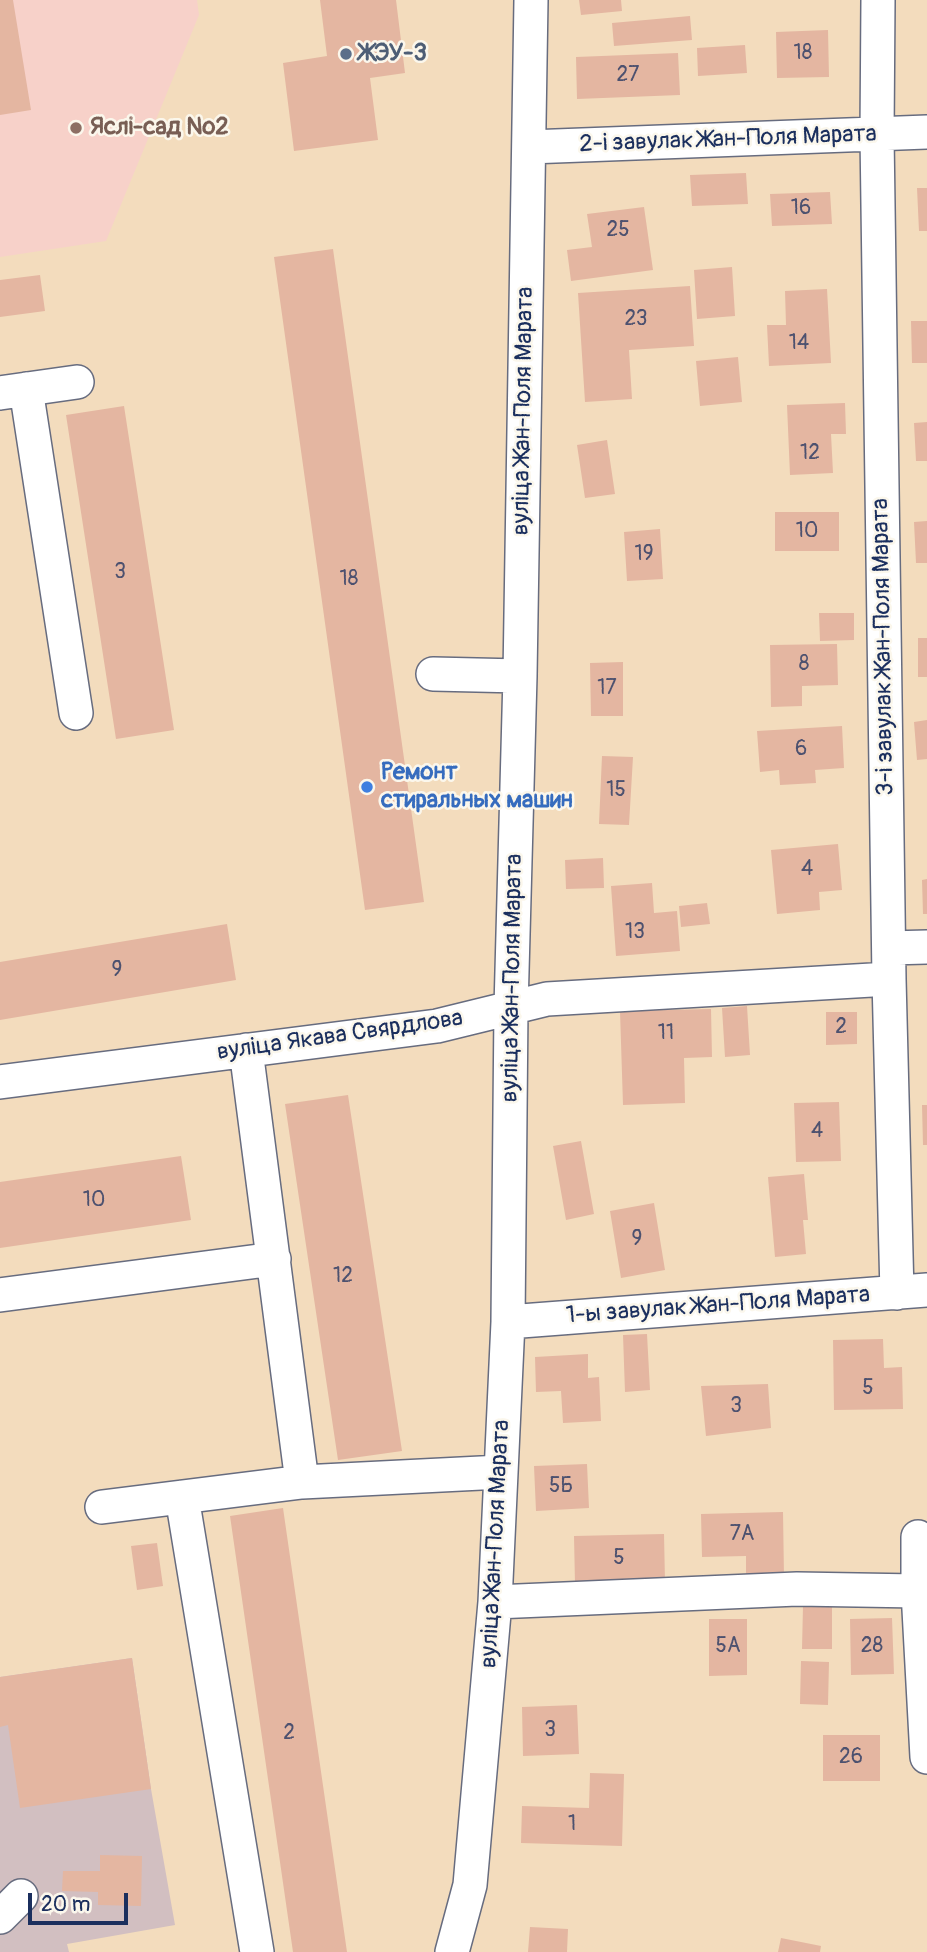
<!DOCTYPE html>
<html>
<head>
<meta charset="utf-8">
<style>
  body { margin:0 }
  #map { position:relative; width:927px; height:1952px; overflow:hidden; background:#f3dcbd; font-family:Pangolin,sans-serif }
  canvas { display:block }
  .scale { position:absolute; left:28px; top:1893px; width:100px; height:32px; box-sizing:border-box; border:4px solid #1b2f5e; border-top:0; padding-left:9px; font-size:21px; line-height:24px; white-space:nowrap; color:#1b2f5e; -webkit-text-stroke:5px #fbf7ec; paint-order:stroke }
</style>
</head>
<body>
<div id="map">
<canvas width="927" height="1952"></canvas>
<div class="scale">20 m</div>
</div>
<script>
const ctx = document.querySelector('canvas').getContext('2d');
ctx.lineJoin = 'round';
function paint(path, color) {
  ctx.fillStyle = color;
  ctx.fill(path, 'evenodd');
}
function trace(path, color, width, dash) {
  ctx.strokeStyle = color;
  ctx.lineWidth = width;
  ctx.lineCap = dash ? 'butt' : 'round';
  ctx.setLineDash(dash || []);
  ctx.stroke(path);
}
function label(font, color, halo, rows, align = 'center') {
  ctx.font = font + ' Pangolin,sans-serif';
  ctx.lineWidth = 5;
  ctx.setLineDash([]);
  ctx.textBaseline = 'middle';
  ctx.strokeStyle = halo;
  ctx.fillStyle = color;
  for (const [text, x, y, turn = 0] of rows) {
    ctx.save();
    ctx.translate(x, y);
    ctx.rotate((+turn || 0) * Math.PI / 180);
    ctx.textAlign = isNaN(turn) ? turn : align;
    if (halo) ctx.strokeText(text, 0, 0);
    ctx.fillText(text, 0, 0);
    ctx.restore();
  }
}
paint(new Path2D(`
  M0 0H197L199 15 106 241 0 257Z`), '#f7d1c9');
paint(new Path2D(`
  M132 1658 151 1789 175 1925 67 1944 69 1952H0V1677Z`), '#d2bfc1');
paint(new Path2D(`
  M0 0H13L31 110 0 115Z
  M320 0H396L405 73 370 78 378 140 294 151 283 63 327 56Z
  M579 0H621L622 11 581 15Z
  M690 16 692 40 614 46 612 23Z
  M828 30 829 77 777 78 776 32Z
  M745 45 747 73 698 76 697 48Z
  M678 53 680 95 577 99 576 57Z
  M746 173 748 204 692 206 690 175Z
  M917 188H927V231H919Z
  M830 192 832 224 772 226 770 194Z
  M644 207 653 270 571 281 567 250 592 247 587 214Z
  M333 249 424 902 365 910 274 257Z
  M732 267 735 316 697 319 694 270Z
  M40 275 45 311 0 317V280Z
  M690 286 694 346 629 350 632 399 585 402 578 293Z
  M827 289 831 363 769 366 767 325H786L785 291Z
  M911 321H927V363H912Z
  M738 357 742 402 700 406 696 361Z
  M845 403 846 434H831L833 473 790 475 787 405Z
  M124 406 174 730 116 739 66 415Z
  M927 422V461H916L914 423Z
  M607 440 615 494 585 498 577 445Z
  M775 512H839V551H775Z
  M927 521V563H916L914 522Z
  M660 529 663 579 627 581 624 532Z
  M819 613H854V640L820 641Z
  M918 638H927V677H918Z
  M837 644 838 685 802 686V706L771 707 770 645Z
  M623 662V716H591L590 663Z
  M927 720V759L917 760 914 722Z
  M842 726 844 768 815 770 816 783 780 785 779 770 760 772 757 731Z
  M602 756 633 757 629 825 599 824Z
  M838 844 842 890 819 892 820 910 777 914 771 850Z
  M603 858 604 888 566 889 565 860Z
  M927 879V914H923L922 880Z
  M652 883 654 913 677 911 680 951 616 956 611 886Z
  M707 903 710 924 681 927 679 906Z
  M227 924 236 980 0 1020V962Z
  M747 1006 750 1055 725 1057 722 1008Z
  M711 1009 712 1057 684 1058 685 1103 623 1105 620 1011Z
  M826 1012H857V1044L826 1045Z
  M348 1095 402 1451 338 1460 285 1104Z
  M839 1102 841 1161 796 1162 794 1103Z
  M922 1105H927V1145H923Z
  M581 1141 594 1214 566 1220 553 1146Z
  M181 1156 191 1220 0 1248V1182Z
  M804 1174 808 1220H803L806 1254 775 1257 768 1177Z
  M654 1203 665 1270 621 1278 610 1211Z
  M647 1334 650 1390 625 1392 623 1335Z
  M883 1339 884 1368 902 1367 903 1409 834 1410 833 1340Z
  M588 1354V1378L599 1377 601 1421 563 1423 561 1391 536 1392 535 1357Z
  M768 1384 771 1428 706 1436 701 1386Z
  M587 1464 589 1508 536 1511 534 1466Z
  M283 1508 347 1952H293L230 1516Z
  M783 1512 784 1577H746V1556L702 1557 701 1514Z
  M664 1534 665 1582 575 1584 574 1536Z
  M157 1543 163 1586 137 1590 131 1546Z
  M803 1606H832V1649H802Z
  M892 1618 894 1674 851 1675 850 1619Z
  M709 1619H747V1675L709 1676Z
  M132 1658 151 1789 20 1808 8 1725 0 1727V1677Z
  M801 1661 829 1662 828 1705 800 1704Z
  M577 1705 579 1754 523 1756 522 1707Z
  M823 1735H880V1781H823Z
  M590 1773 624 1774 622 1846 521 1843 522 1806 589 1808Z
  M100 1855 142 1856 141 1906 98 1905V1892L62 1891 63 1871H100Z
  M530 1927 568 1929 567 1952H528Z
  M781 1938 821 1946 820 1952H778Z`), '#e4b6a1');
const minor = new Path2D(`
  M878 0 877 135 889 979 897 1293
  M529 147 927 132
  M26 389 76 713
  M0 393 77 382
  M433 674 520 676
  M889 948 927 947
  M246 1050 302 1482 501 1472
  M0 1082 437 1026 547 999 889 979
  M0 1295 274 1259
  M508 1322 927 1290
  M182 1497 257 1952
  M102 1507 302 1482
  M918 1537V1591L927 1757
  M495 1602 797 1589 918 1591
  M0 1917 21 1896
  M452 1952 470 1885 495 1602 508 1322 511 1008 520 676 531 0`);
trace(minor, '#676c7f', 36);
trace(minor, '#fff', 33);
for (const [x, y, r, color] of [
  [346,54,7,"#5c6f8a"],
  [76,128,7,"#8d6e63"],
  [367,787,7,"#3f7fe0"]
]) {
  const dot = new Path2D();
  dot.arc(x, y, r, 0, 2 * Math.PI);
  ctx.fillStyle = color;
  ctx.fill(dot);
  trace(dot, '#fbf7ec', 2.5);
}
label('21px', '#4d516f', null, [
  ["18",803,54],
  ["27",628,76],
  ["16",801,209],
  ["25",618,231],
  ["23",636,320],
  ["14",799,344],
  ["12",810,454],
  ["10",807,532],
  ["19",644,555],
  ["3",120,573],
  ["18",349,580],
  ["8",804,665],
  ["17",607,689],
  ["6",801,750],
  ["15",616,791],
  ["4",807,870],
  ["13",635,933],
  ["9",117,971],
  ["2",841,1028],
  ["11",666,1034],
  ["4",817,1132],
  ["10",94,1201],
  ["9",637,1240],
  ["12",343,1277],
  ["5",868,1389],
  ["3",736,1407],
  ["5Б",561,1487],
  ["7А",742,1535],
  ["5",619,1559],
  ["5А",728,1647],
  ["28",872,1647],
  ["3",550,1731],
  ["2",289,1734],
  ["26",851,1758],
  ["1",572,1825]
]);
label('bold 24px', '#4e5e75', '#fbf7ec', [
  ["ЖЭУ-3",360,54]
], 'left');
label('bold 24px', '#785e54', '#fbf7ec', [
  ["Яслі-сад №2",90,128]
], 'left');
label('24px', '#1b2f5e', '#fbf7ec', [
  ["2-і завулак Жан-Поля Марата",728,140,-2],
  ["вуліца Жан-Поля Марата",524,411,-89],
  ["3-і завулак Жан-Поля Марата",884,647,-91],
  ["вуліца Жан-Поля Марата",513,978,-89],
  ["вуліца Якава Свярдлова",340,1036,-8],
  ["1-ы завулак Жан-Поля Марата",718,1306,-4],
  ["вуліца Жан-Поля Марата",496,1544,-87]
]);
label('bold 24px', '#366cbe', '#fbf7ec', [
  ["Ремонт",381,773],
  ["стиральных машин",381,801]
], 'left');
</script>
</body>
</html>
